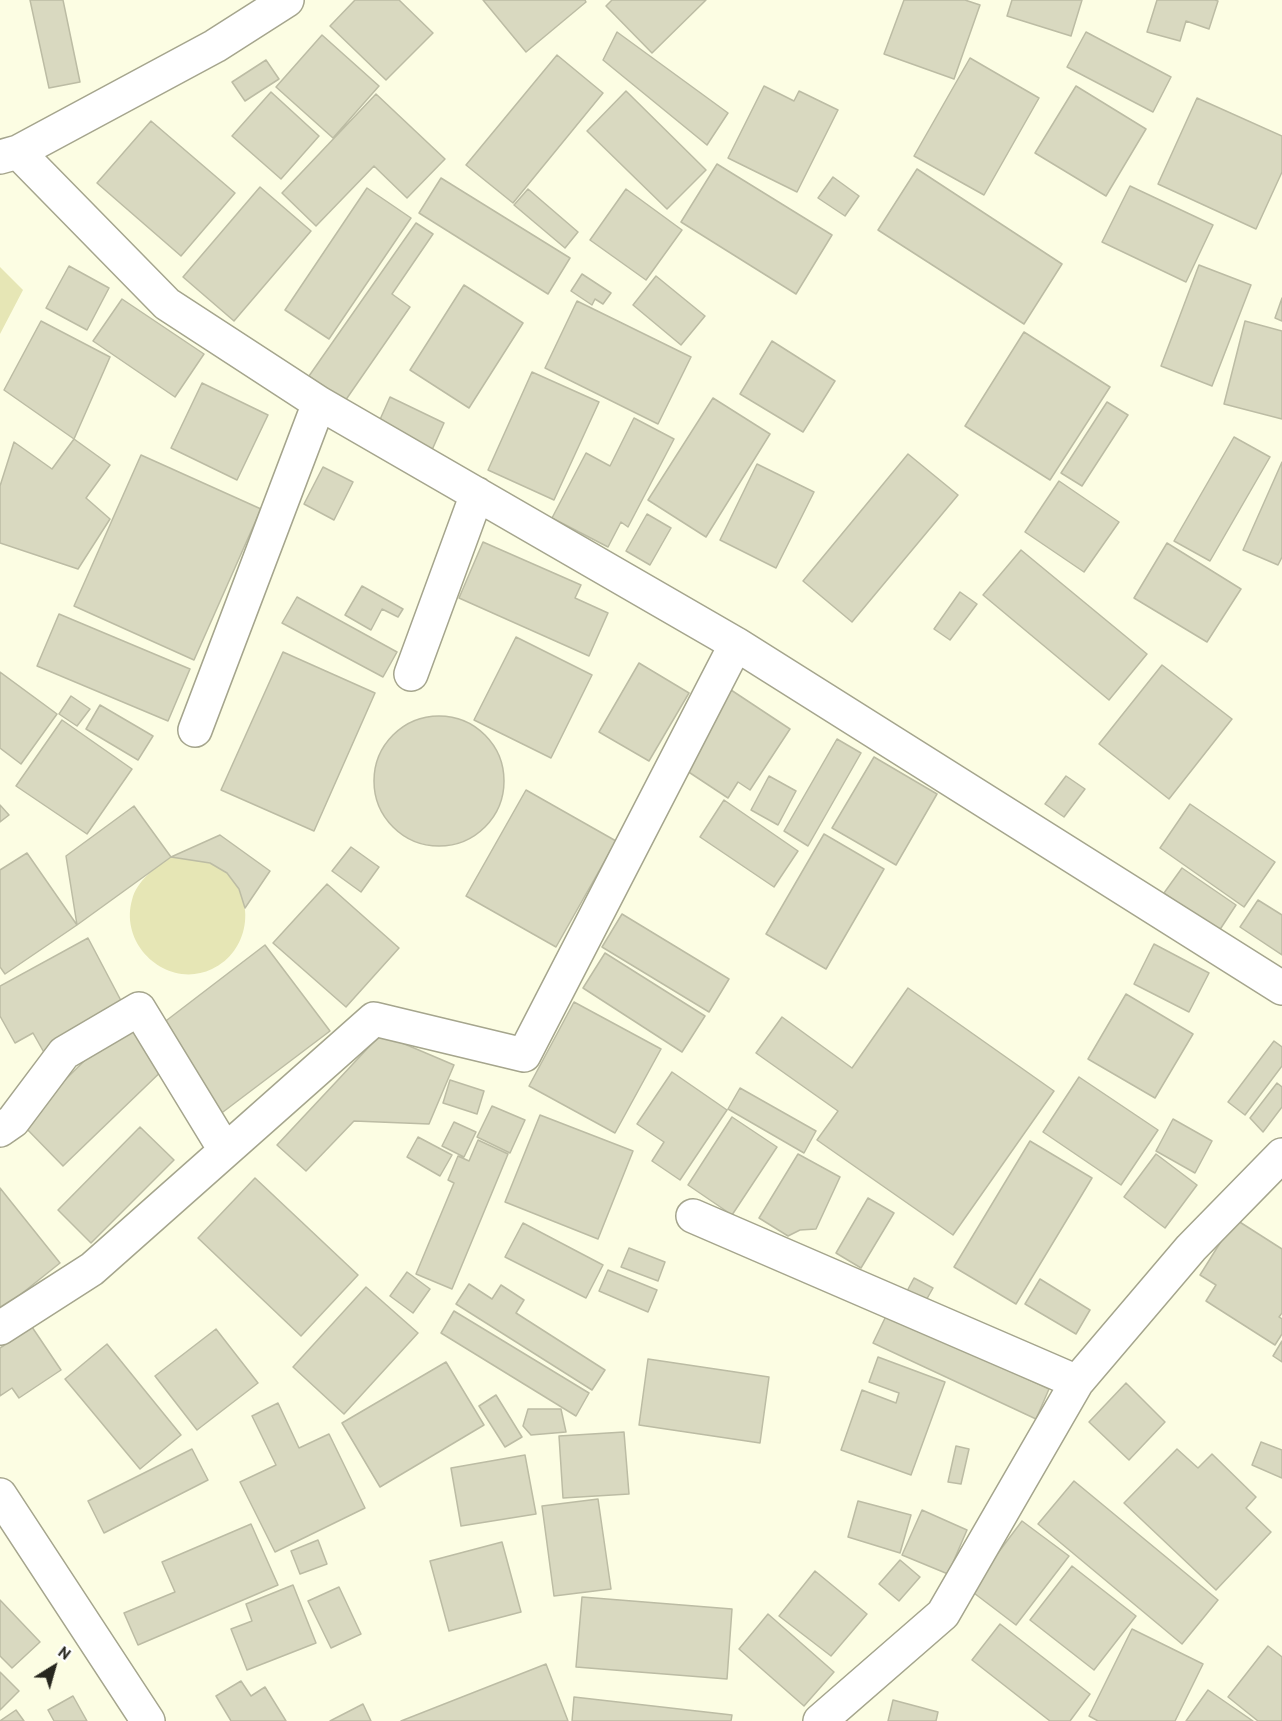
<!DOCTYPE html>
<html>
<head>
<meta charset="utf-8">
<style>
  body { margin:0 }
  #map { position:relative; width:1282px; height:1721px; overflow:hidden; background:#fcfde3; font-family:"PT Sans",sans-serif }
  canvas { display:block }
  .north { position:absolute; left:24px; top:1637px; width:60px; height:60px; -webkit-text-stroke:4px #fff; paint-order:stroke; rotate:37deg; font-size:16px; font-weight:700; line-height:24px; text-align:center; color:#27271e }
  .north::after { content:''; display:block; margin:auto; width:21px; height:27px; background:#27271e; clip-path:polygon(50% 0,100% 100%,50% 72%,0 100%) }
</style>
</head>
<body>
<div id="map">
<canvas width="1282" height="1721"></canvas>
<div class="north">N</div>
</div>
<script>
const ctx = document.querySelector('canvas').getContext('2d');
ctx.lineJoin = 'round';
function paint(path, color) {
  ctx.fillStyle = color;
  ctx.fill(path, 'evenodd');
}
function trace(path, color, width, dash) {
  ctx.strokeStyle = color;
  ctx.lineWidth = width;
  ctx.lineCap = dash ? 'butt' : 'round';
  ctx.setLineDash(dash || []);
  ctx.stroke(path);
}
paint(new Path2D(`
  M0 267 23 290 0 334Z
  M171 857C190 860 212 859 227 873 257 901 249 952 212 969 168 990 119 946 132 900 137 880 155 868 171 857Z`), '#e6e6b5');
const building = new Path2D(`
  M30 0H63L80 82 49 88Z
  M355 0H399L433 33 386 80 330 26Z
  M483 0H585L586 2 526 52Z
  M612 0H706L652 53 606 6Z
  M904 0H965L980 5 954 79 884 54Z
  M1012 0H1082L1071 36 1007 16Z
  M1157 0H1215L1218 1 1209 29 1186 21 1180 41 1147 32Z
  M617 32 728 113 707 145 603 60Z
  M1086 32 1171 77 1153 112 1067 67Z
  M322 35 379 86 333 138 276 87Z
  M557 55 603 93 513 203 466 165Z
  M970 58 1039 98 984 195 914 156Z
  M266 60 279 79 245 101 232 82Z
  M764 86 794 101 799 91 838 110 797 192 728 158Z
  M1076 86 1146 129 1106 196 1035 153Z
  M626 91 706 170 667 209 587 131Z
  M271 92 319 136 281 179 232 136Z
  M376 94 445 159 407 198 374 166 316 226 282 193Z
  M1197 98 1282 136V172L1256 229 1158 184Z
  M151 121 235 193 181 256 97 183Z
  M717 164 832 235 796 294 681 222Z
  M917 169 1062 264 1024 324 878 230Z
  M833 177 859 196 845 216 818 198Z
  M441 178 570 258 548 294 419 213Z
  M1130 186 1213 225 1186 282 1102 242Z
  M260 187 311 231 234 321 183 277Z
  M367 188 411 218 329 339 285 310Z
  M528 189 578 232 565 248 514 205Z
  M626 189 682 230 646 280 590 240Z
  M416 223 433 234 392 294 410 307 345 401 309 376Z
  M1199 265 1251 285 1212 386 1161 366Z
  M69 266 109 288 87 330 46 308Z
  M582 274 611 293 603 304 595 299 592 305 571 291Z
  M656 276 705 316 681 345 633 305Z
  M464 285 523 323 469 408 410 370Z
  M1282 298V321L1275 318Z
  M122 299 204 354 175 397 93 341Z
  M577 301 691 357 658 424 545 368Z
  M41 321 110 357 74 439 4 390Z
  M1245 321 1282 331V419L1224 404Z
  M1024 332 1110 387 1050 480 965 426Z
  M772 341 835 381 803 432 740 394Z
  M532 372 599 402 554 500 488 470Z
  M202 383 268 415 237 480 171 448Z
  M390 397 444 423 432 450 378 424Z
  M713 398 770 434 706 537 648 500Z
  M1107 402 1128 415 1082 486 1061 473Z
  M634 418 674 439 628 527 621 522 608 547 552 518 586 453 610 466Z
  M1234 437 1270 457 1210 561 1174 541Z
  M74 439 110 465 86 498 110 519 78 569 0 543V486L14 442 52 469Z
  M908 454 958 495 852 622 803 581Z
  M141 455 261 509 194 660 74 606Z
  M1282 462V557L1278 565 1243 550Z
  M757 464 814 492 776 568 720 540Z
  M323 467 353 482 334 520 304 504Z
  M1059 481 1119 522 1084 572 1025 532Z
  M647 514 671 528 650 565 626 551Z
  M483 542 581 585 575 598 608 613 589 656 459 598Z
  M1167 543 1241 589 1207 642 1134 598Z
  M1021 550 1147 654 1109 700 983 595Z
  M362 586 403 609 398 617 382 609 371 630 345 615Z
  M960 592 977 604 950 640 934 629Z
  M297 597 397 652 383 677 282 623Z
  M59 614 190 669 168 721 37 666Z
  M516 637 592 675 551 758 474 720Z
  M283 652 375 693 314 831 221 790Z
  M639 663 689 693 649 761 599 732Z
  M1162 665 1232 719 1169 799 1099 744Z
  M0 672 57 714 21 764 0 748Z
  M725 686 790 729 750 790 738 782 728 798 675 763Z
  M71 696 90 709 77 726 59 714Z
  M100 705 153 736 138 760 86 729Z
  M374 781a65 65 0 1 1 130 0a65 65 0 1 1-130 0Z
  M62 720 132 769 87 834 16 786Z
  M837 739 861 753 808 846 784 831Z
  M874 757 937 794 896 865 832 828Z
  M769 776 796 791 778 825 751 810Z
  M1066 776 1085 789 1064 817 1045 804Z
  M526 790 616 841 556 947 466 896Z
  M724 800 798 851 774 887 700 837Z
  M1190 804 1275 862 1244 907 1160 848Z
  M0 805 9 815 0 822Z
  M134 806 171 857 77 925 66 856Z
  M824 834 884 869 826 969 766 934Z
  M220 835 270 871 245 908 239 889 227 873 210 863 171 857Z
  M351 847 379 867 361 892 332 871Z
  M27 853 77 925 5 974 0 967V870Z
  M1182 868 1236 905 1219 931 1164 893Z
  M327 884 399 948 346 1007 273 943Z
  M1258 900 1282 915V955L1240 927Z
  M622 914 729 979 709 1012 602 947Z
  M88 938 127 1012 46 1056 33 1033 15 1043 0 1016V986Z
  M1154 944 1209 973 1189 1012 1134 984Z
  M265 945 330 1031 219 1115 154 1030Z
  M605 953 705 1016 682 1052 583 988Z
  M908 988 1054 1091 953 1235 817 1140 838 1111 756 1053 782 1017 852 1068Z
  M1126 994 1193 1034 1155 1098 1088 1059Z
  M574 1002 661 1049 615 1133 529 1086Z
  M127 1019 170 1063 63 1166 21 1123Z
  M381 1034 454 1065 429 1124 354 1121 306 1171 277 1145Z
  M1274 1041 1282 1047V1066L1245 1115 1228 1102Z
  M672 1072 727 1110 680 1180 652 1161 664 1142 637 1124Z
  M1079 1077 1158 1130 1121 1185 1043 1132Z
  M450 1080 484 1091 477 1114 443 1103Z
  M1277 1083 1282 1087V1107L1263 1132 1250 1118Z
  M740 1088 816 1131 804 1153 728 1109Z
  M492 1106 525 1120 510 1153 477 1137Z
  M540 1115 633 1151 598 1239 505 1202Z
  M732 1117 777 1147 732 1215 688 1185Z
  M1173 1119 1212 1141 1195 1173 1156 1151Z
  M454 1122 476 1132 464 1157 442 1146Z
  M140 1127 174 1160 91 1243 58 1210Z
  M418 1137 452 1155 440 1176 407 1157Z
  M478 1140 508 1154 452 1289 416 1274 454 1183 448 1180 458 1156 469 1161Z
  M1030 1141 1092 1178 1016 1304 954 1267Z
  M798 1154 840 1177 816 1229 800 1230 788 1236 759 1218Z
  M1156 1154 1197 1185 1165 1228 1124 1197Z
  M255 1178 358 1275 301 1336 198 1238Z
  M0 1188 60 1263 0 1311Z
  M868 1198 894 1213 861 1268 836 1253Z
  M1235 1219 1282 1249V1313L1279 1317 1282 1319V1334L1275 1345 1206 1301 1216 1285 1200 1275Z
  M523 1223 603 1265 586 1298 505 1257Z
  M629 1248 665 1262 658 1281 621 1267Z
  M608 1270 657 1290 648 1312 599 1291Z
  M407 1272 430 1289 413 1313 390 1296Z
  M914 1278 933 1288 924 1304 906 1293Z
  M1040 1279 1090 1310 1076 1334 1025 1304Z
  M469 1284 492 1299 501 1285 524 1300 516 1313 605 1370 592 1390 456 1304Z
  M366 1287 418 1333 344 1414 293 1367Z
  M454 1311 589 1393 576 1416 441 1333Z
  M887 1314 1049 1389 1036 1419 873 1343Z
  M32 1327 61 1370 19 1398 12 1388 0 1396V1348Z
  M216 1329 258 1383 197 1430 155 1376Z
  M1282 1341V1362L1273 1356Z
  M107 1344 181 1435 140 1469 65 1379Z
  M878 1357 945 1382 911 1475 841 1450 862 1390 896 1403 899 1393 869 1382Z
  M648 1359 769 1377 760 1443 639 1425Z
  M446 1362 484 1425 380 1487 342 1423Z
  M1126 1383 1165 1422 1129 1460 1089 1422Z
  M496 1395 522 1437 505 1447 479 1406Z
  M278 1403 299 1448 329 1434 365 1508 275 1552 240 1482 276 1465 252 1416Z
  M528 1409H561L566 1432 531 1435 523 1426Z
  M624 1432 629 1494 563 1498 559 1436Z
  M1261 1442 1282 1450V1478L1252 1465Z
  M956 1446 969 1449 961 1484 948 1482Z
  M192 1449 208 1480 104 1533 88 1501Z
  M1177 1449 1198 1468 1212 1454 1256 1497 1246 1508 1271 1532 1216 1590 1124 1503Z
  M525 1455 536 1514 461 1526 451 1468Z
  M1074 1481 1218 1600 1182 1644 1038 1524Z
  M598 1499 611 1589 554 1596 542 1506Z
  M858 1501 911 1515 900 1553 848 1537Z
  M922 1510 967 1530 948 1574 902 1555Z
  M1022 1521 1069 1556 1016 1625 970 1590Z
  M251 1524 278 1585 138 1645 124 1613 175 1592 162 1562Z
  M318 1540 327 1564 300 1574 291 1551Z
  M502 1542 521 1612 449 1631 430 1561Z
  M900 1560 920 1577 899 1601 879 1584Z
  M1072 1566 1136 1616 1094 1670 1030 1620Z
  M815 1571 867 1614 831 1656 779 1616Z
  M293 1585 316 1643 247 1670 231 1629 252 1621 246 1604Z
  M339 1587 361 1634 331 1648 308 1601Z
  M582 1597 732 1609 727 1679 576 1667Z
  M0 1600 40 1642 12 1668 0 1656Z
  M768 1614 834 1672 804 1706 739 1649Z
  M1000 1624 1090 1694 1070 1721H1050L972 1660Z
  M1132 1629 1203 1664 1175 1721H1098L1089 1716Z
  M1268 1646 1282 1657V1721H1258L1228 1697Z
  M546 1664 568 1721H401Z
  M0 1672 19 1691 0 1710Z
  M241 1681 251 1696 265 1687 286 1721H231L216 1696Z
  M1208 1690 1253 1721H1186Z
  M73 1696 87 1721H54L48 1710Z
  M574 1697 732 1715 731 1721H572Z
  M893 1700 938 1712 936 1721H888Z
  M363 1704 371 1721H330Z
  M16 1710 24 1721H0Z`);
paint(building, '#d9d9c0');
trace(building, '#bcbca4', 1.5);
const minor = new Path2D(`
  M18 152 167 304 319 403 736 644 1282 988
  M0 157 18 152 215 46 287 0
  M411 674 477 494
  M195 730 319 403
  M0 1130 13 1121 64 1053 139 1009 225 1150
  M693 1216 1077 1382
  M0 1328 92 1269 374 1019 524 1055 736 644
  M0 1495 148 1721
  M820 1721 943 1614 1077 1382 1191 1248 1282 1155`);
trace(minor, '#a5a58d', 36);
trace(minor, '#fff', 33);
</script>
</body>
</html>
